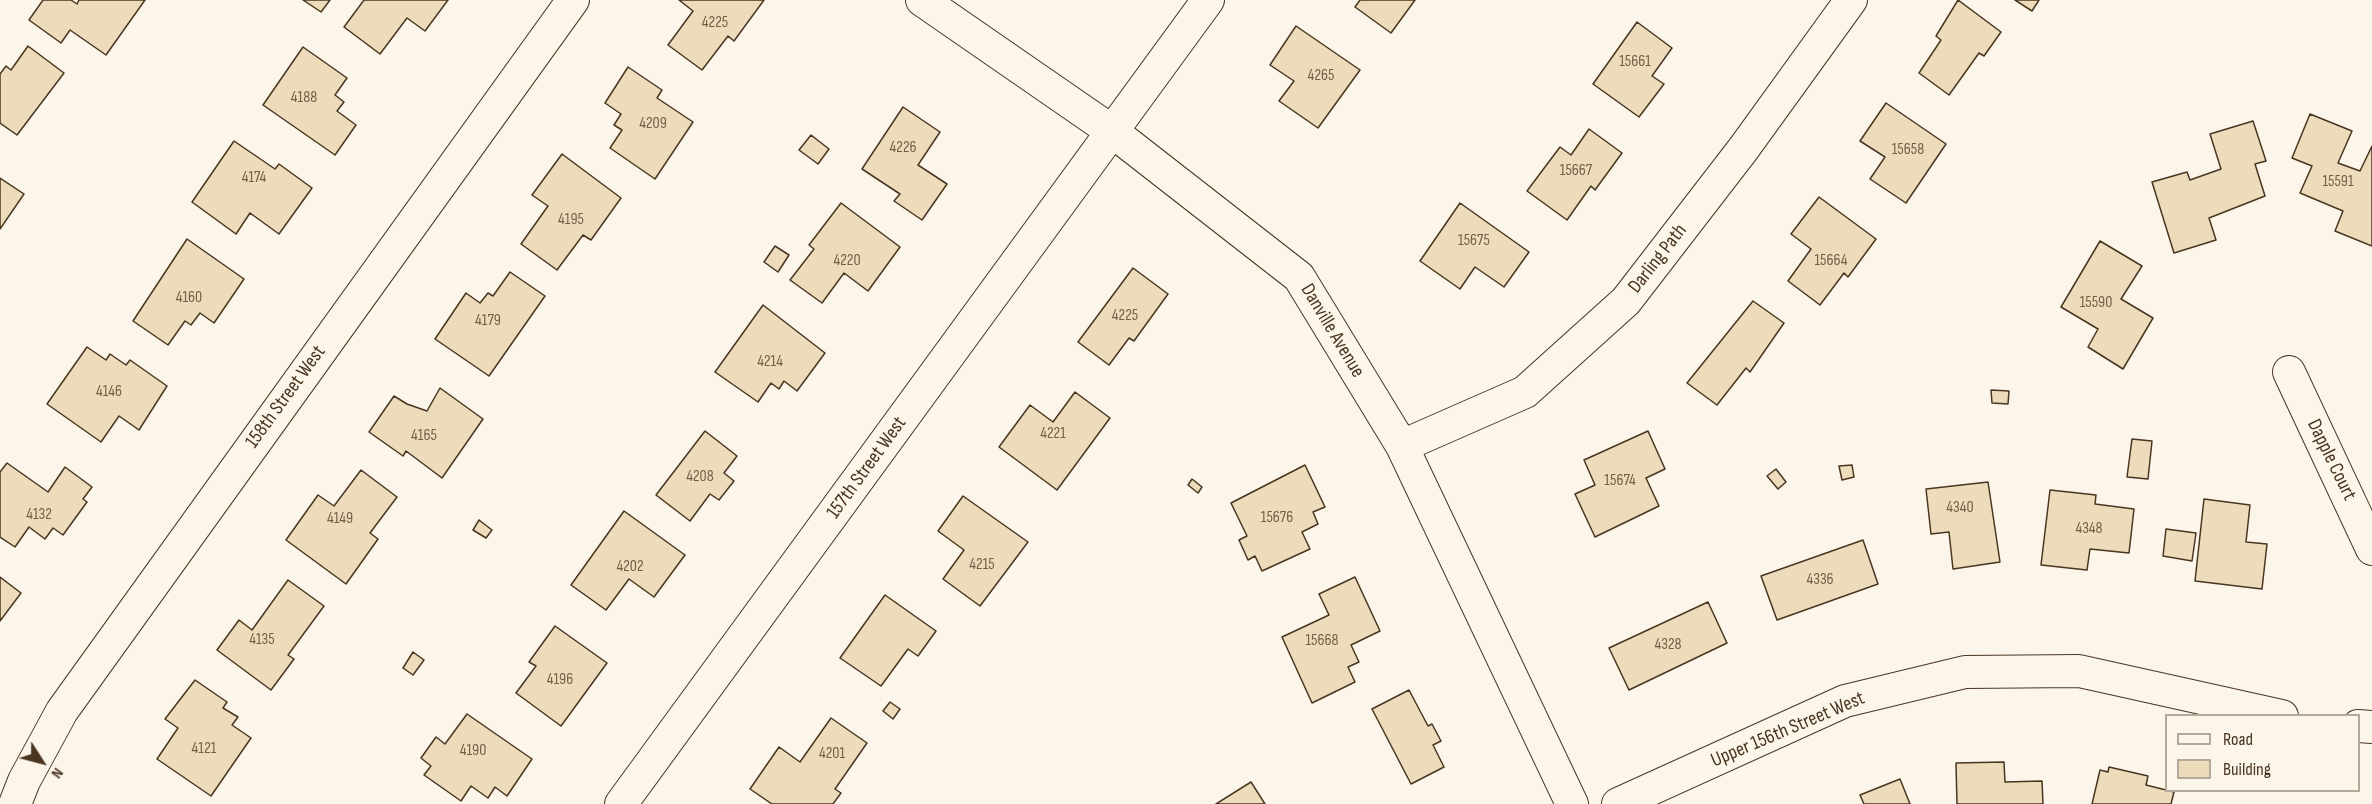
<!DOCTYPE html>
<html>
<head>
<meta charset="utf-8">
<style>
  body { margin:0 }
  #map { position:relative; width:2372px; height:804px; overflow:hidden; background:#fbf6e9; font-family:"Sofia Sans Condensed",sans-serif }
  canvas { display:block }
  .legend { position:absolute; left:2165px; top:714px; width:195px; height:78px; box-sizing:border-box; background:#fbf6e9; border:2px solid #b4a999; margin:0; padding:8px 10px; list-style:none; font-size:18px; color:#4a3520 }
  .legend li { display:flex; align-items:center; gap:12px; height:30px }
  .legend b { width:30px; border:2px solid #b4a999 }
  .north { position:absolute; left:12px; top:732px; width:60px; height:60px; -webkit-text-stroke:4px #fbf6e9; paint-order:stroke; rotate:126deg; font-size:16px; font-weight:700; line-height:24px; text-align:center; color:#4a3520 }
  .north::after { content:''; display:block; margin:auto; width:21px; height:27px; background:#4a3520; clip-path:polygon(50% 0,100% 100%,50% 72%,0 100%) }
</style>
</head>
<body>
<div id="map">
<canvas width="2372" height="804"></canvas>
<ul class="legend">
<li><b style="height:8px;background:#fbf6e9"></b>Road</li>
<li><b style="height:16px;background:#ecdcbc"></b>Building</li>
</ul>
<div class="north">N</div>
</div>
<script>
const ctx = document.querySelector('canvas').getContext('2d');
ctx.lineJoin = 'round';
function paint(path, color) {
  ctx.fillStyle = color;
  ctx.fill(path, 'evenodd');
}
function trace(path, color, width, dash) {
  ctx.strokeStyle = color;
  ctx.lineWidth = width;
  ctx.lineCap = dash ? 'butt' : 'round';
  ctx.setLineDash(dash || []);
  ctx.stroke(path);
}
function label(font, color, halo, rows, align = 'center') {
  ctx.font = font + ' "Sofia Sans Condensed",sans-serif';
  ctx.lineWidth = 4.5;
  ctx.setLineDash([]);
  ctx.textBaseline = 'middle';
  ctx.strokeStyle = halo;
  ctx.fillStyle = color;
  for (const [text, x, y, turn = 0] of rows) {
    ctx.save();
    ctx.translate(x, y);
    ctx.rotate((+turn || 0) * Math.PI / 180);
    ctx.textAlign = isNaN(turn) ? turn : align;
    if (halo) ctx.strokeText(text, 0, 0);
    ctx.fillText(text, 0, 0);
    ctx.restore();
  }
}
const building = new Path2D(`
  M43 0H71L77 4 79 0H145L106 55 70 30 61 43 29 20Z
  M303 0H330L321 12Z
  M364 0H448L425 31 407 18 380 54 344 27Z
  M679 0H764L734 41 728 36 702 70 668 45 693 11Z
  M1360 0H1415L1391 33 1355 7Z
  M1958 0 2001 32 1984 56 1979 53 1949 95 1919 73 1941 40 1936 36Z
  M2015 0H2039L2032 11Z
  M1637 22 1672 48 1652 76 1664 84 1639 117 1593 84Z
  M1296 26 1360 70 1318 128 1279 101 1294 81 1270 65Z
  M28 46 64 73 17 135 0 123V74L6 66 11 70Z
  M303 47 347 78 335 95 344 102 337 111 356 125 335 155 263 105Z
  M628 67 662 90 657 98 693 122 655 179 610 148 622 130 614 125 621 114 605 103Z
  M1886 103 1946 144 1906 203 1870 179 1885 157 1860 141Z
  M903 107 940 132 918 165 947 184 922 220 894 201 900 194 862 169Z
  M2310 114 2352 131 2338 163 2360 171 2372 146V246L2335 231 2343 211 2300 193 2312 166 2292 158Z
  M2253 121 2266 161 2255 164 2265 196 2209 218 2216 240 2174 253 2152 182 2187 172 2190 180 2221 169 2210 134Z
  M1589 129 1622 153 1595 190 1591 186 1567 220 1527 191 1560 147 1571 155Z
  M811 135 829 149 818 164 799 150Z
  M234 141 275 169 279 164 312 188 279 234 250 213 236 234 192 202Z
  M562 154 621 198 591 240 583 235 557 270 521 244 548 206 532 195Z
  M0 178 24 194 0 229Z
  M1819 197 1876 239 1848 277 1844 273 1820 305 1788 281 1811 249 1791 234Z
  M841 203 900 247 868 291 844 273 822 303 790 280 814 249 809 245Z
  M1460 203 1529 252 1504 287 1475 267 1460 289 1420 261Z
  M187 239 244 279 214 323 200 313 191 325 185 321 168 345 133 321Z
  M2100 241 2142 266 2121 299 2153 318 2123 369 2088 347 2098 329 2061 307Z
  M775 246 789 255 778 272 764 262Z
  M1133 268 1168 294 1134 341 1129 338 1109 365 1078 342Z
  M510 272 545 296 489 376 435 339 466 293 480 303 488 293 493 296Z
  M1753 301 1784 323 1750 372 1746 368 1717 405 1687 383Z
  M763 305 825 353 797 391 784 381 779 389 771 383 758 402 715 372Z
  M87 347 106 360 110 354 126 365 130 360 167 386 139 430 119 416 101 442 47 404Z
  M440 388 483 419 442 478 406 451 403 456 369 432 394 396 407 404 427 411Z
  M1991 390 2009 391 2008 404 1992 403Z
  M1075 392 1110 418 1057 490 999 447 1030 405 1053 422Z
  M705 431 737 456 724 473 734 481 719 500 710 494 690 521 656 495Z
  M1648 431 1665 469 1646 478 1659 506 1595 537 1575 494 1595 485 1584 460Z
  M2132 439 2152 441 2148 479 2127 477Z
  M7 463 48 492 65 467 92 487 83 499 87 502 63 535 53 528 45 539 29 527 15 547 0 537V472Z
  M1305 465 1325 507 1313 512 1318 524 1302 532 1310 549 1262 571 1255 556 1248 560 1239 540 1247 536 1231 503Z
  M1852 465 1854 477 1842 480 1839 466Z
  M1776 469 1786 482 1778 489 1767 476Z
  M361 470 397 497 370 533 378 539 346 584 286 540 318 495 334 506Z
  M1192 479 1202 487 1198 493 1188 485Z
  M1988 482 2000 562 1953 569 1949 532 1931 534 1926 489Z
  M2050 490 2096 495 2095 504 2134 509 2129 553 2090 549 2087 570 2041 565Z
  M963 496 1028 542 980 606 943 579 964 550 938 531Z
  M2204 499 2250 505 2246 542 2267 544 2262 589 2195 581Z
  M624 511 685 555 654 597 629 579 606 610 571 585Z
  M479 520 492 530 486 538 473 530Z
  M2166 529 2196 533 2192 561 2163 556Z
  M1863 540 1878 584 1777 620 1761 576Z
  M0 577 21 593 0 621Z
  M1355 577 1380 631 1351 645 1359 662 1348 667 1355 682 1312 703 1282 637 1329 615 1319 594Z
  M288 580 324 606 288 655 294 659 271 690 217 650 239 620 252 630Z
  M885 595 936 631 918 656 908 649 881 686 840 658Z
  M1708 602 1727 643 1629 690 1609 648Z
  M555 626 607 663 561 726 516 693 536 666 529 662Z
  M413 652 424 660 413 675 403 668Z
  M195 680 227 702 223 708 238 717 232 725 251 738 211 796 157 759 178 728 165 719Z
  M1409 690 1428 726 1432 724 1441 741 1433 745 1444 767 1411 784 1372 709Z
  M890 702 900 709 893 719 883 711Z
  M467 714 532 759 507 796 495 787 488 798 471 786 461 801 424 775 431 766 421 758 436 737 445 744Z
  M831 718 867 743 835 789 841 793 833 804H772L750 789 779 747 800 762Z
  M2004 762 2005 782 2042 781 2043 804H1957L1956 763Z
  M2109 767 2148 776 2146 785 2174 792 2171 804H2092L2100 770 2108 772Z
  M1900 779 1910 804H1864L1860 795Z
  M1251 782 1265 804H1216Z`);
paint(building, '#ecdcbc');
trace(building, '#4a3520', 1.5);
const minor = new Path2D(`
  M922 0 1113 132 1299 277 1402 446 1572 804
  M2289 372 2372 549
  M1402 446 1525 392 1626 301 1744 148 1851 0
  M2358 726 2372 727
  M15 804 24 781 62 711 573 0
  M621 804 1208 0
  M1618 804 1845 701 1965 672 2079 671 2282 716`);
trace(minor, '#4a3520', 34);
trace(minor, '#fbf6e9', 32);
label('16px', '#725f47', null, [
  ["4225",715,23],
  ["15661",1635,62],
  ["4265",1321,76],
  ["4188",304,98],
  ["4209",653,124],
  ["4226",903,148],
  ["15658",1908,150],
  ["15667",1576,171],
  ["4174",254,178],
  ["15591",2338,182],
  ["4195",571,220],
  ["15675",1474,241],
  ["4220",847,261],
  ["15664",1831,261],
  ["4160",189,298],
  ["15590",2096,303],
  ["4225",1125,316],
  ["4179",488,321],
  ["4214",770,362],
  ["4146",109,392],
  ["4221",1053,434],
  ["4165",424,436],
  ["4208",700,477],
  ["15674",1620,481],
  ["4340",1960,508],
  ["4132",39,515],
  ["15676",1277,518],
  ["4149",340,519],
  ["4348",2089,529],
  ["4215",982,565],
  ["4202",630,567],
  ["4336",1820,580],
  ["4135",262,640],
  ["15668",1322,641],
  ["4328",1668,645],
  ["4196",560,680],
  ["4121",204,749],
  ["4190",473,751],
  ["4201",832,754]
]);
label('20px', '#4a3520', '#fbf6e9', [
  ["Darling Path",1658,259,-52],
  ["Danville Avenue",1332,331,59],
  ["158th Street West",286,397,-54],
  ["Dapple Court",2331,460,64],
  ["157th Street West",867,468,-54],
  ["Upper 156th Street West",1788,730,-23]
]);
</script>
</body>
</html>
